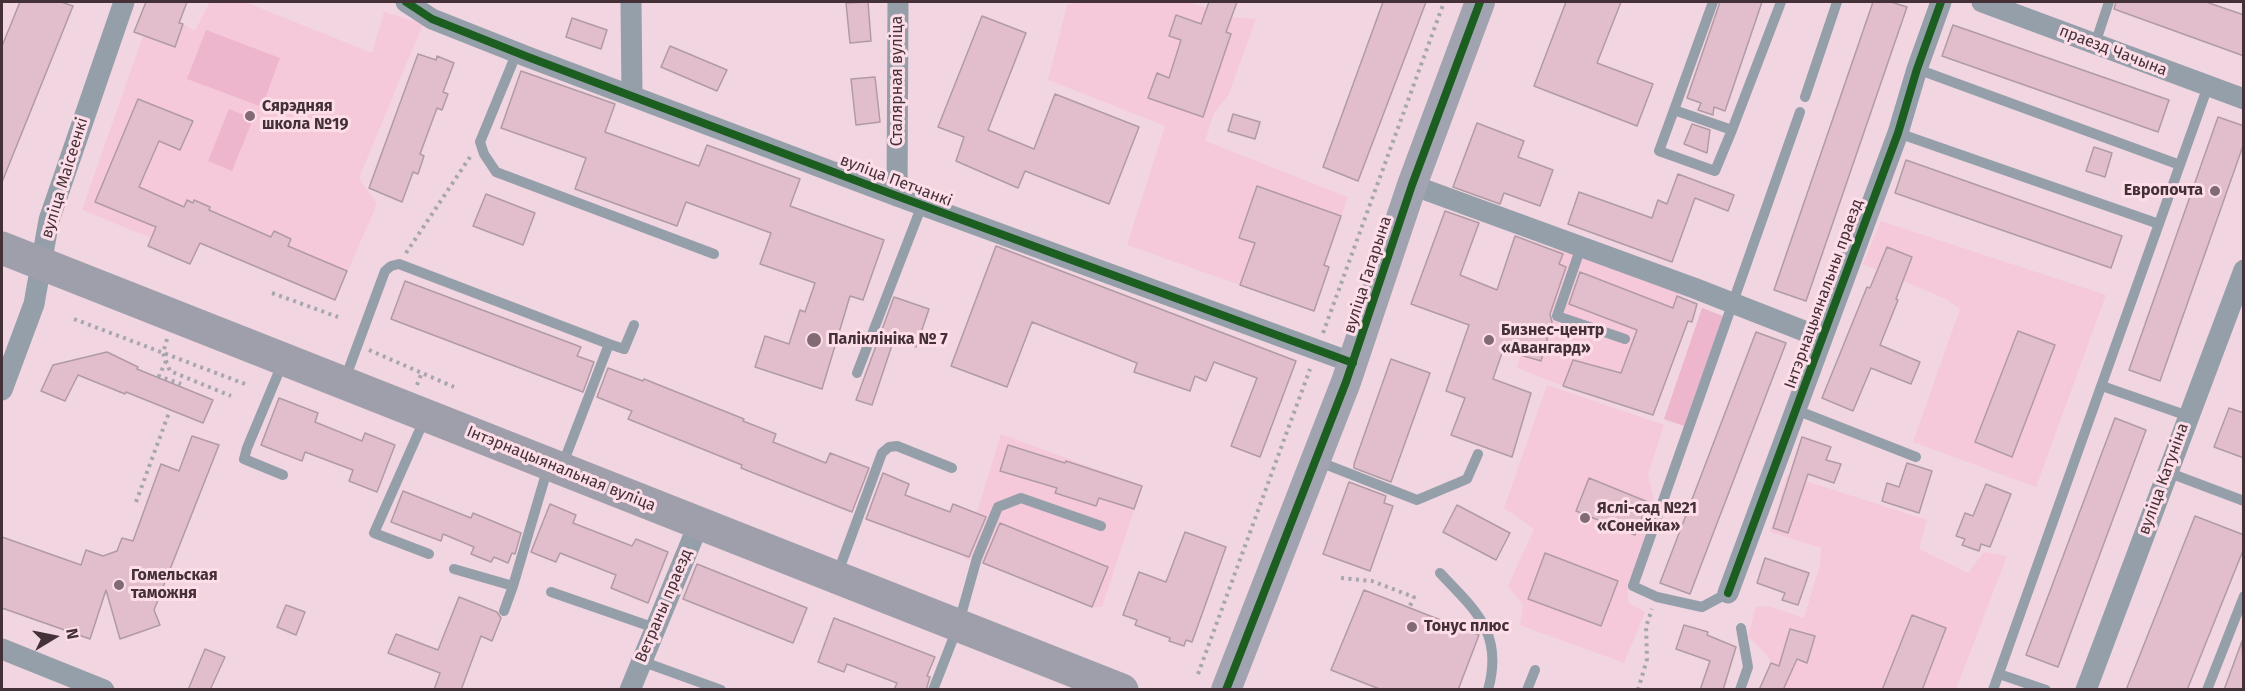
<!DOCTYPE html>
<html>
<head>
<meta charset="utf-8">
<style>
  body { margin:0 }
  #map { position:relative; width:2245px; height:691px; overflow:hidden; background:#f1d5e0; font-family:"Fira Sans",sans-serif }
  canvas { display:block }
  .frame { position:absolute; inset:0; border:3px solid #443138; pointer-events:none }
  .north { position:absolute; left:24px; top:607px; width:60px; height:60px; -webkit-text-stroke:4px #fddee8; paint-order:stroke; rotate:80deg; font-size:16px; font-weight:700; line-height:24px; text-align:center; color:#443138 }
  .north::after { content:''; display:block; margin:auto; width:21px; height:27px; background:#443138; clip-path:polygon(50% 0,100% 100%,50% 72%,0 100%) }
</style>
</head>
<body>
<div id="map">
<canvas width="2245" height="691"></canvas>
<div class="frame"></div>
<div class="north">N</div>
</div>
<script>
const ctx = document.querySelector('canvas').getContext('2d');
ctx.lineJoin = 'round';
function paint(path, color) {
  ctx.fillStyle = color;
  ctx.fill(path, 'evenodd');
}
function trace(path, color, width, dash) {
  ctx.strokeStyle = color;
  ctx.lineWidth = width;
  ctx.lineCap = dash ? 'butt' : 'round';
  ctx.setLineDash(dash || []);
  ctx.stroke(path);
}
function label(font, color, halo, rows, align = 'center') {
  ctx.font = font + ' "Fira Sans",sans-serif';
  ctx.lineWidth = 6;
  ctx.setLineDash([]);
  ctx.textBaseline = 'middle';
  ctx.strokeStyle = halo;
  ctx.fillStyle = color;
  for (const [text, x, y, turn = 0] of rows) {
    ctx.save();
    ctx.translate(x, y);
    ctx.rotate((+turn || 0) * Math.PI / 180);
    ctx.textAlign = isNaN(turn) ? turn : align;
    if (halo) ctx.strokeText(text, 0, 0);
    ctx.fillText(text, 0, 0);
    ctx.restore();
  }
}
paint(new Path2D(`
  M210 2H245L372 53 384 12 423 24 359 178 377 204 335 300 200 243 190 264 148 246 151 238 82 210 151 13 183 24 195 31Z
  M1080 2H1189L1231 17 1256 19 1228 96 1214 113 1205 141 1348 197 1324 265 1329 267 1314 311 1127 245 1165 126 1048 80 1067 5Z
  M1881 221 2106 295 2036 487 1913 442 1960 309 1946 299 1863 264Z
  M1553 247 1679 291 1671 314 1688 320 1653 415 1563 386 1517 368Z
  M1547 385 1664 425 1648 474 1656 508 1627 589 1629 603 1645 612 1624 663 1520 625 1523 605 1508 586 1534 529 1504 508Z
  M1001 434 1142 486 1102 607H1092L986 564 963 558Z
  M1787 475 1927 520 1919 549 1968 573 1984 552 2007 556 1956 689H1783L1791 672 1771 663 1767 655 1748 636 1756 607 1768 606 1804 618 1820 565 1821 548 1770 532Z`), '#f5c9d9');
paint(new Path2D(`
  M206 30 280 58 262 107 187 79Z
  M229 109 253 119 232 171 208 161Z
  M1702 308 1723 316 1684 426 1664 419Z`), '#edb6cc');
const building = new Path2D(`
  M20 2H61L73 6 2 182V46Z
  M146 2H187L179 23 183 24 175 47 134 32Z
  M868 2 871 41 850 43 846 3Z
  M1209 2H1237L1226 32 1231 34 1203 117 1148 98 1157 73 1169 78 1181 40 1169 36 1176 15 1201 24Z
  M1383 2H1426L1358 181 1323 167Z
  M1566 2H1621L1597 63 1653 84 1637 126 1534 86Z
  M1720 2H1762L1725 111 1714 107 1713 115 1698 110 1701 103 1687 98Z
  M1873 2H1891L1907 7 1806 301 1774 290Z
  M2116 2H2206L2244 15V56L2114 9Z
  M982 16 1026 33 988 130 1034 149 1055 94 1139 127 1109 204 1025 171 1018 188 956 161 964 137 938 127Z
  M572 18 607 30 601 49 566 37Z
  M1953 25 2169 100 2158 132 1942 56Z
  M670 46 727 70 717 91 661 67Z
  M418 54 436 60 437 56 454 63 443 92 448 94 442 110 437 108 420 154 424 156 418 174 413 172 402 202 369 188Z
  M521 71 615 104 605 132 699 166 707 145 800 179 790 206 884 240 863 300 850 296 822 389 755 367 765 336 789 344 800 310 805 312 815 283 760 264 771 233 686 202 677 226 575 189 586 158 501 128Z
  M875 77 880 122 856 125 851 79Z
  M138 99 193 121 180 150 159 141 139 187 184 207 187 200 193 203 194 200 210 207 209 210 271 237 274 231 291 239 288 246 347 271 335 300 200 243 190 264 148 246 156 227 95 202Z
  M1233 114 1260 122 1255 139 1228 131Z
  M2218 117 2244 126V143L2160 381 2129 370Z
  M1477 123 1524 141 1518 157 1553 170 1540 206 1504 193 1500 204 1453 187Z
  M1692 124 1710 130 1707 153 1684 144Z
  M2094 147 2112 153 2105 177 2086 171Z
  M1906 160 2122 236 2111 268 1895 193Z
  M1678 174 1734 195 1728 211 1695 198 1672 262 1568 224 1579 192 1652 218 1658 200 1667 204Z
  M1257 186 1341 216 1324 265 1329 267 1314 311 1240 285 1255 243 1239 238Z
  M486 194 535 213 523 245 473 226Z
  M1445 211 1479 223 1460 275 1497 290 1515 236 1563 254 1559 264 1566 267 1550 314 1552 322 1541 361 1503 350 1493 379 1531 393 1512 457 1451 435 1465 398 1446 391 1469 325 1411 304Z
  M996 246 1296 361 1260 457 1231 446 1257 378 1214 362 1206 381 1195 376 1190 391 1134 372 1137 363 1032 322 1007 387 951 366Z
  M1887 247 1912 257 1896 299 1898 300 1880 345 1920 362 1911 384 1871 368 1853 411 1822 398 1867 287 1870 288Z
  M1580 272 1673 308 1677 296 1697 304 1692 322 1688 321 1653 415 1563 386 1573 360 1621 373 1637 330 1569 304Z
  M405 281 581 347 577 356 594 362 583 392 391 319Z
  M894 297 929 309 916 347 894 339 872 405 856 400Z
  M2018 331 2055 345 2012 457 1975 442Z
  M1756 332 1786 343 1690 594 1660 583Z
  M107 352 138 367 137 369 213 400 203 423 126 392 125 394 78 375 65 401 41 391 53 365Z
  M1391 359 1430 373 1391 482 1354 468V464Z
  M608 368 643 381 644 379 744 419 743 421 776 434 773 442 826 463 830 453 869 468 852 512 741 468 742 465 628 419 632 411 597 397Z
  M279 398 318 413 315 422 362 441 365 433 395 445 377 492 349 481 353 470 305 452 302 461 261 445Z
  M2229 408 2244 413V458L2214 447Z
  M2115 418 2146 430 2058 667 2026 655Z
  M192 436 219 445 154 610 160 625 120 639 106 590 90 639 2 608V537L81 565 86 550 103 556 117 551 122 538 133 541 161 464 179 471Z
  M1802 437 1831 447 1826 460 1841 464 1834 483 1808 474 1788 533 1773 528Z
  M1008 445 1065 463 1066 461 1142 486 1134 509 1099 498 1096 506 1055 493 1057 488 1000 471Z
  M1907 463 1932 471 1919 513 1882 501 1887 483 1899 487Z
  M883 473 909 484 905 495 950 512 953 504 986 517 969 557 866 519Z
  M1589 478 1648 502 1635 535 1576 511Z
  M1349 482 1386 496 1384 503 1393 506 1370 571 1323 554Z
  M1986 484 2011 494 1990 547 1981 544 1979 551 1962 545 1965 539 1956 536 1965 513 1973 516Z
  M403 491 471 518 473 513 521 533 515 554 512 553 508 563 494 557 491 562 471 554 474 547 443 534 441 541 391 522Z
  M550 504 576 515 573 523 632 546 636 539 668 552 648 603 611 588 616 575 560 553 556 562 531 552Z
  M1457 505 1510 533 1496 560 1443 532Z
  M2195 516 2244 535V548L2187 690H2126Z
  M1000 523 1108 567 1092 607 983 563Z
  M1185 532 1226 547 1192 642 1186 640 1184 646 1169 641 1170 638 1135 625 1137 620 1123 615 1139 572 1166 582Z
  M1545 553 1618 581 1601 626 1528 599Z
  M1765 558 1809 573 1798 605 1782 600 1785 593 1757 583Z
  M697 564 807 608 793 643 683 599Z
  M1364 590 1479 635 1458 690H1382L1331 670Z
  M459 597 497 612 501 618 492 641 481 636 461 690H434L440 673 388 653 396 634 438 650Z
  M286 605 305 612 296 635 277 627Z
  M1912 615 1946 628 1922 690H1882Z
  M834 618 935 657 927 676 930 677 926 690H894L897 683 847 664 844 672 818 662Z
  M1684 625 1708 632 1707 635 1736 647 1723 690H1700L1710 661 1676 649Z
  M1790 629 1815 636 1807 663 1797 659 1783 690H1759L1771 663 1779 666Z
  M2242 641 2244 690H2224Z
  M205 649 225 657 210 690H188Z`);
paint(building, '#e2becd');
trace(building, '#b09ba4', 1.5);
trace(new Path2D(`
  M406 253 470 157
  M272 293 338 317
  M74 319 245 384
  M1323 333 1444 2
  M167 339 163 353 170 371 231 396
  M369 350 454 387
  M166 361 159 376 181 384
  M417 385 422 372
  M136 502 170 410
  M1341 578 1372 581 1414 597 1409 608
  M1198 674 1310 369
  M1638 690 1647 659 1646 627 1652 609`), '#a6a6b0', 4, [3, 4.5]);
trace(new Path2D(`
  M1713 2 1674 110 1732 130 1781 2
  M2095 44 2109 2
  M517 52 480 142 484 154 496 172 714 254
  M1917 69 2180 165
  M1805 97 1837 2
  M1674 110 1659 151 1715 171 1732 130
  M1898 133 2159 224
  M1581 247 1557 316 1625 339
  M857 373 922 205
  M345 379 385 271 391 266 399 264 609 344
  M2102 386 2188 416
  M1796 410 1916 457
  M425 418 374 533 429 554
  M1317 461 1417 500 1467 479 1478 454
  M562 466 609 344 624 349 634 325
  M2167 472 2244 501
  M283 475 244 459 247 448 283 362
  M454 569 513 586 548 467
  M1440 573C1475 610 1504 633 1488 690
  M837 575 882 453 889 447 897 446 952 468
  M551 592 655 628
  M1728 593 1702 607 1657 597 1633 586 1800 112
  M504 611 513 586
  M641 661 721 690
  M1999 674 2046 690
  M933 690 958 626 977 558 998 507 1021 498 1101 526
  M1527 690 1535 670
  M1740 690 1748 667 1741 628
  M1993 690 2208 86
  M2207 690 2244 596`), '#949faa', 10);
trace(new Path2D(`
  M406 2 432 19 528 57 897 196 1353 363
  M631 2 632 94
  M1982 2 2244 99
  M1412 185 1694 288 1822 338
  M897 196 898 2
  M2 390 34 304 49 220 124 2
  M1728 593 1898 133 1917 69 1941 2
  M2 649 104 690
  M630 690 699 523
  M2086 690 2244 270`), '#949faa', 21);
trace(new Path2D(`
  M1226 690 1346 382 1412 185 1480 2`), '#a1a4b0', 30);
trace(new Path2D(`
  M2 248 1122 690`), '#9e9faa', 33);
trace(new Path2D(`
  M406 2 432 19 528 57 897 196 1353 363
  M1728 593 1898 133 1917 69 1941 2
  M1226 690 1346 382 1412 185 1480 2`), '#1b5e20', 8);
for (const [x, y, r, color] of [
  [250,116,6,"#816a73"],
  [2215,191,6,"#816a73"],
  [814,340,8,"#816a73"],
  [1489,340,6,"#816a73"],
  [1585,518,6,"#816a73"],
  [119,585,6,"#816a73"],
  [1412,627,6,"#816a73"]
]) {
  const dot = new Path2D();
  dot.arc(x, y, r, 0, 2 * Math.PI);
  ctx.fillStyle = color;
  ctx.fill(dot);
  trace(dot, '#fddee8', 2);
}
label('16px', '#443138', '#fddee8', [
  ["праезд Чачына",2113,51,21],
  ["Сталярная вуліца",898,81,-90],
  ["вуліца Маісеенкі",65,178,-73],
  ["вуліца Петчанкі",896,181,21],
  ["вуліца Гагарына",1368,275,-72],
  ["Інтэрнацыянальны праезд",1824,294,-70],
  ["Інтэрнацыянальная вуліца",561,469,22],
  ["вуліца Катуніна",2164,479,-70],
  ["Ветраны праезд",664,606,-67]
]);
label('bold 16px', '#443138', '#fddee8', [
  ["Сярэдняя",262,107],
  ["школа №19",262,125],
  ["Европочта",2203,191,"right"],
  ["Бизнес-центр",1501,331],
  ["«Авангард»",1501,349],
  ["Паліклініка № 7",828,340],
  ["Яслі-сад №21",1597,509],
  ["«Сонейка»",1597,527],
  ["Гомельская",131,576],
  ["таможня",131,594],
  ["Тонус плюс",1424,627]
], 'left');
</script>
</body>
</html>
